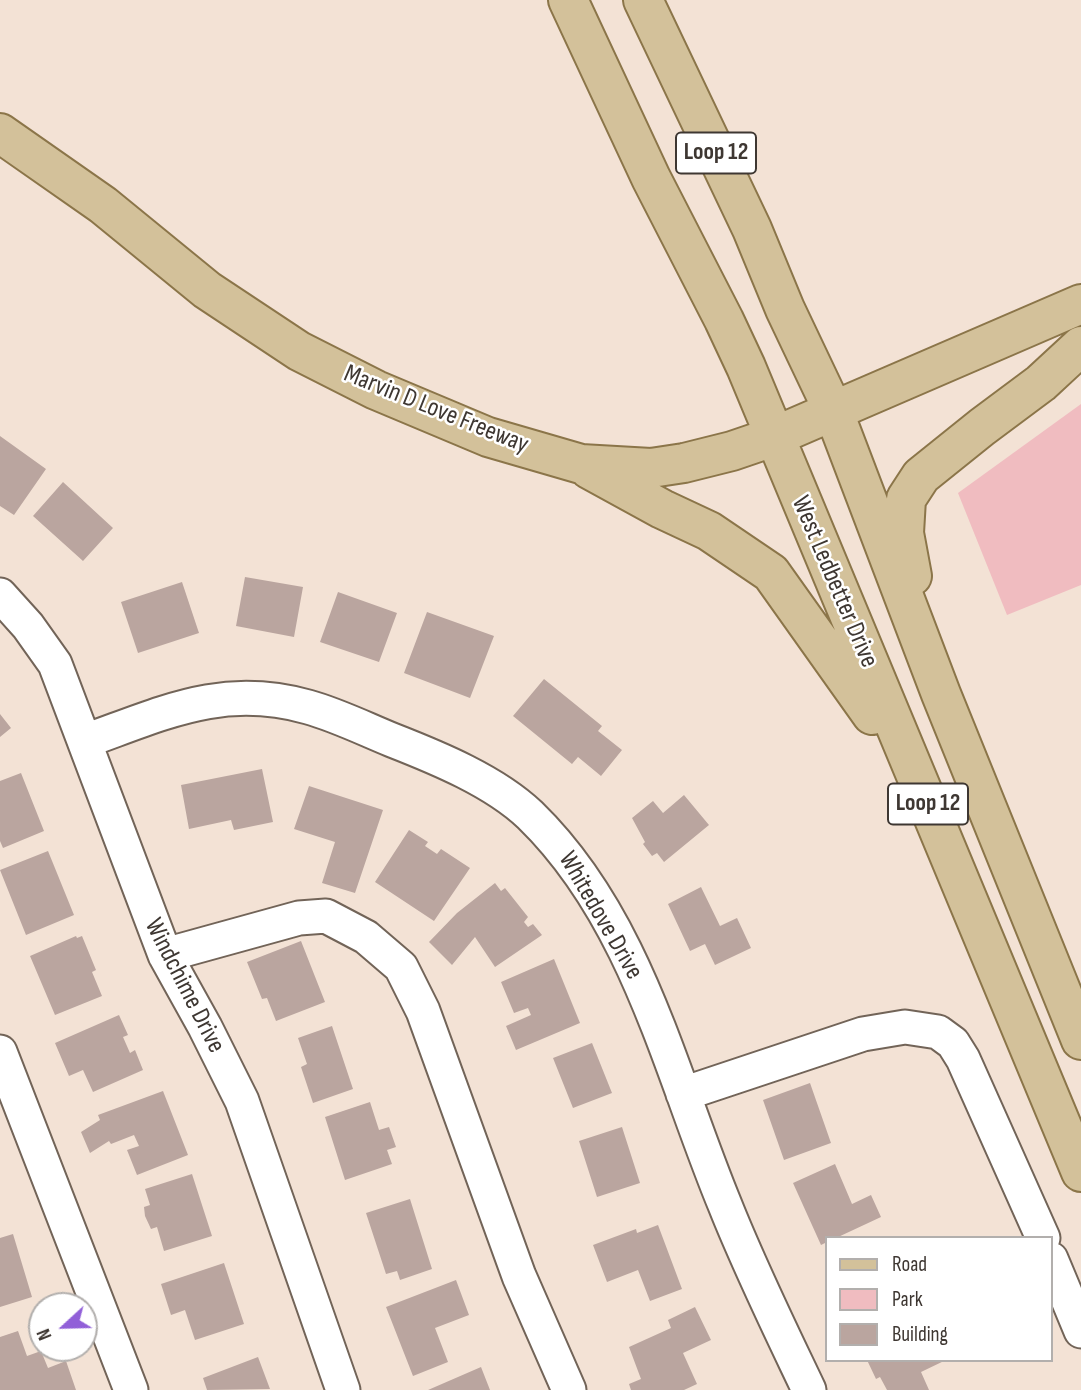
<!DOCTYPE html>
<html>
<head>
<meta charset="utf-8">
<style>
  body { margin:0 }
  #map { position:relative; width:1081px; height:1390px; overflow:hidden; background:#f3e2d5; font-family:"Sofia Sans Condensed",sans-serif }
  canvas { display:block }
  .legend { position:absolute; left:825px; top:1236px; width:228px; height:126px; box-sizing:border-box; background:#fff; border:2px solid #b2afad; margin:0; padding:9px 12px; list-style:none; font-size:21px; color:#3e3732 }
  .legend li { display:flex; align-items:center; gap:14px; height:35px }
  .legend b { width:35px; border:2px solid #b2afad }
  .north { position:absolute; left:28px; top:1292px; width:70px; height:70px; box-sizing:border-box; background:#fff; border:2px solid #b2afad; border-radius:50%; rotate:248deg; font-size:19px; font-weight:700; line-height:28px; text-align:center; color:#3e3732 }
  .north::after { content:''; display:block; margin:auto; width:24px; height:32px; background:#915fd8; clip-path:polygon(50% 0,100% 100%,50% 72%,0 100%) }
</style>
</head>
<body>
<div id="map">
<canvas width="1081" height="1390"></canvas>
<ul class="legend">
<li><b style="height:9px;background:#d3c19a"></b>Road</li>
<li><b style="height:19px;background:#f0bcc0"></b>Park</li>
<li><b style="height:19px;background:#baa59f"></b>Building</li>
</ul>
<div class="north">N</div>
</div>
<script>
const ctx = document.querySelector('canvas').getContext('2d');
ctx.lineJoin = 'round';
function paint(path, color) {
  ctx.fillStyle = color;
  ctx.fill(path, 'evenodd');
}
function trace(path, color, width, dash) {
  ctx.strokeStyle = color;
  ctx.lineWidth = width;
  ctx.lineCap = dash ? 'butt' : 'round';
  ctx.setLineDash(dash || []);
  ctx.stroke(path);
}
function label(font, color, halo, rows, align = 'center') {
  ctx.font = font + ' "Sofia Sans Condensed",sans-serif';
  ctx.lineWidth = 5;
  ctx.setLineDash([]);
  ctx.textBaseline = 'middle';
  ctx.strokeStyle = halo;
  ctx.fillStyle = color;
  for (const [text, x, y, turn = 0] of rows) {
    ctx.save();
    ctx.translate(x, y);
    ctx.rotate((+turn || 0) * Math.PI / 180);
    ctx.textAlign = isNaN(turn) ? turn : align;
    if (halo) ctx.strokeText(text, 0, 0);
    ctx.fillText(text, 0, 0);
    ctx.restore();
  }
}
paint(new Path2D(`
  M1081 404V585L1007 615 958 493Z`), '#f0bcc0');
paint(new Path2D(`
  M0 436 46 469 14 515 0 506Z
  M63 482 113 528 83 561 33 516Z
  M245 577 303 587 294 637 236 626Z
  M182 582 199 633 138 653 121 602Z
  M338 592 397 613 379 662 320 642Z
  M427 612 494 636 470 698 404 673Z
  M544 679 602 726 598 731 622 750 601 776 578 757 572 764 513 716Z
  M0 714 11 728 0 737Z
  M262 769 273 822 234 830 231 820 189 829 181 785Z
  M21 773 44 831 3 848 0 841V781Z
  M309 786 383 810 355 893 322 883 335 842 294 829Z
  M684 795 709 825 664 862 657 853 652 856 643 844 645 842 632 818 653 801 663 813Z
  M409 830 428 842 425 846 437 854 441 849 470 868 434 921 375 882Z
  M48 851 74 915 26 935 0 870Z
  M495 883 501 891 505 888 528 917 524 922 528 927 533 924 542 935 495 967 475 937 452 965 429 942 457 913Z
  M701 887 720 926 737 918 751 948 715 965 705 944 690 951 668 904Z
  M76 936 77 938 82 936 96 970 92 972 102 996 55 1015 30 956Z
  M301 941 325 1002 276 1021 267 998 262 999 247 962Z
  M554 959 580 1023 516 1050 506 1026 531 1015 528 1008 514 1013 501 982Z
  M119 1015 128 1035 123 1037 130 1053 135 1050 143 1070 93 1092 83 1070 69 1076 55 1043Z
  M332 1026 353 1089 313 1103 301 1067 307 1064 298 1038Z
  M592 1043 612 1093 573 1108 553 1058Z
  M810 1083 831 1143 784 1160 763 1100Z
  M163 1091 188 1155 137 1175 127 1150 139 1146 134 1135 111 1144 109 1141 90 1153 81 1132 100 1120 98 1115Z
  M370 1102 379 1130 389 1127 396 1147 387 1150 392 1164 345 1180 325 1117Z
  M622 1127 640 1183 597 1197 579 1141Z
  M835 1164 852 1204 871 1195 881 1217 836 1238H827V1242L821 1245 793 1183Z
  M192 1174 212 1236 164 1251 157 1227 151 1229 145 1216 144 1207 150 1205 145 1189Z
  M410 1199 432 1269 400 1280 397 1271 386 1274 366 1213Z
  M658 1225 682 1289 650 1301 638 1270 607 1282 593 1245 636 1229 637 1233Z
  M13 1234 32 1297 0 1307V1238Z
  M224 1263 244 1324 195 1340 185 1310 171 1315 161 1284Z
  M456 1280 469 1315 435 1328 448 1362 413 1376 386 1307Z
  M695 1307 711 1340 683 1353 697 1384 684 1390H631L629 1384 641 1379 629 1347 671 1328 668 1320Z
  M18 1331 27 1356 41 1351 48 1368 66 1361 76 1390H0V1337Z
  M258 1357 270 1389 207 1390 203 1378Z
  M867 1360H946L921 1372 929 1390H887L880 1377 876 1379Z
  M481 1367 490 1390H428Z`), '#baa59f');
const minor = new Path2D(`
  M0 595 28 626 55 664 165 955 205 1027 242 1101 343 1390
  M85 741C164 713 222 683 308 707 337 715 365 729 392 740 438 758 494 781 530 815 637 919 670 1072 725 1205 750 1268 780 1329 809 1390
  M165 955 299 918 326 916 366 937 401 967 423 1011 519 1276 569 1390
  M0 1052 131 1390
  M683 1094 863 1034 905 1027 938 1032 953 1043 963 1059 1043 1238
  M1051 1259 1081 1331`);
const major = new Path2D(`
  M568 0 651 178 724 320 746 367 1081 1172
  M643 0 752 229 785 309 833 410 941 694 1081 1040
  M0 133 103 205 207 290 299 351 376 390 488 437 581 464 651 468 684 463 732 451 773 437 1081 304
  M589 469 662 509 709 531 771 573 872 715
  M912 576 904 533 906 499 921 476 982 427 1041 383 1081 346`);
trace(minor, '#726458', 37);
trace(major, '#8b7549', 42);
trace(minor, '#fff', 33);
trace(major, '#d3c19a', 38);
for (const [x, y, w] of [
  [716,153,80],
  [928,804,80]
]) {
  const box = new Path2D();
  box.roundRect(x - w / 2, y - 20.5, w, 41, 5);
  ctx.fillStyle = '#fff';
  ctx.fill(box);
  trace(box, '#3e3732', 2);
}
label('bold 24px', '#3e3732', null, [
  ["Loop 12",716,153],
  ["Loop 12",928,804]
]);
label('26px', '#3e3732', '#fff', [
  ["Marvin D Love Freeway",436,410,22],
  ["West Ledbetter Drive",834,582,67],
  ["Whitedove Drive",600,916,60],
  ["Windchime Drive",184,986,63]
]);
</script>
</body>
</html>
